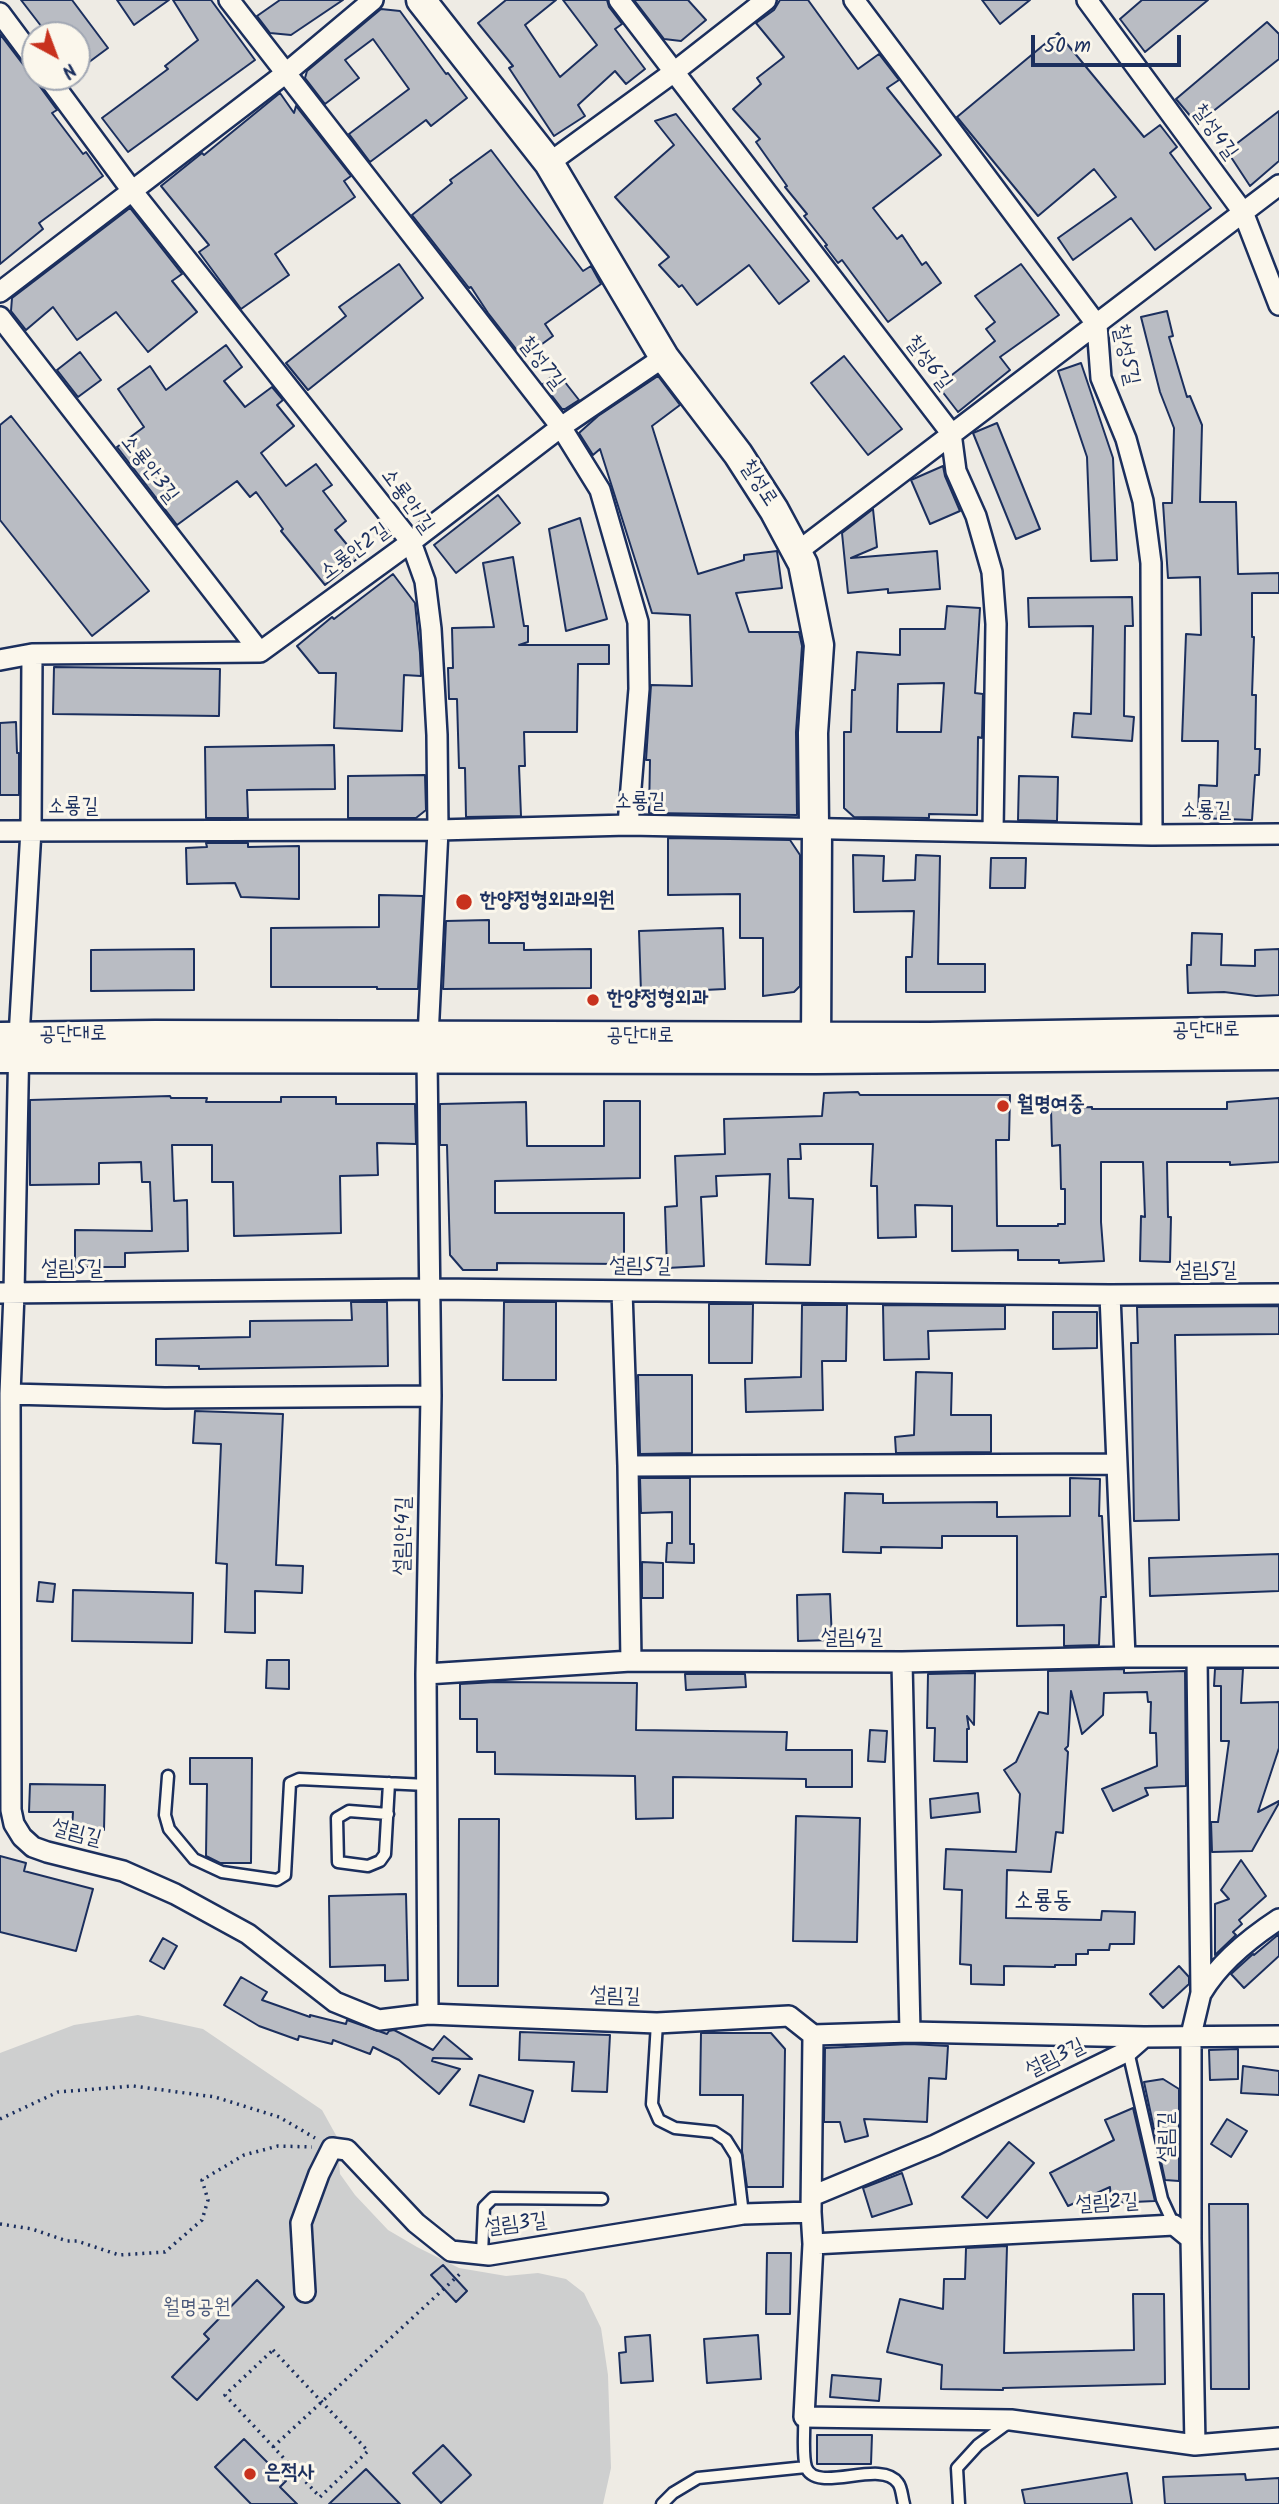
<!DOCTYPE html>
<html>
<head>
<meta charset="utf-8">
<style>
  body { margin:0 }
  #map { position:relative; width:1279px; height:2504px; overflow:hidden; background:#eeebe4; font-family:Kalam,sans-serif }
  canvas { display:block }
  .north { position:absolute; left:21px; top:21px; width:70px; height:70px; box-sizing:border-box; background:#fbf7ec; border:2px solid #a1a7b3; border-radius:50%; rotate:139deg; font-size:19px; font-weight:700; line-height:28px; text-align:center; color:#1b2f5e }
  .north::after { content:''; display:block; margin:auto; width:24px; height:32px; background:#c8321e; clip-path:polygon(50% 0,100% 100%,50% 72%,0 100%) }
  .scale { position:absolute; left:1031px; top:35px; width:150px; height:32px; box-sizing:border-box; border:4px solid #1b2f5e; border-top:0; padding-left:9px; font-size:21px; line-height:24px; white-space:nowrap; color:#1b2f5e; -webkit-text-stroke:5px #fbf7ec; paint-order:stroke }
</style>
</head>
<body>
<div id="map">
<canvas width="1279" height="2504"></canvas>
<div class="north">N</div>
<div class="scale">50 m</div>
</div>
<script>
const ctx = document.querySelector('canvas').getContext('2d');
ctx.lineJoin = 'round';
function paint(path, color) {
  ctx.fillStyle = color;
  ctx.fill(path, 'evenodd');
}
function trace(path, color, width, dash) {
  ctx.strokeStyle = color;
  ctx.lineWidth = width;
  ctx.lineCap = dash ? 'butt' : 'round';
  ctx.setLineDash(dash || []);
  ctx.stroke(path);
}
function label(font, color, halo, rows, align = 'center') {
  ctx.font = font + ' Kalam,"Poor Story",sans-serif';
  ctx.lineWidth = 6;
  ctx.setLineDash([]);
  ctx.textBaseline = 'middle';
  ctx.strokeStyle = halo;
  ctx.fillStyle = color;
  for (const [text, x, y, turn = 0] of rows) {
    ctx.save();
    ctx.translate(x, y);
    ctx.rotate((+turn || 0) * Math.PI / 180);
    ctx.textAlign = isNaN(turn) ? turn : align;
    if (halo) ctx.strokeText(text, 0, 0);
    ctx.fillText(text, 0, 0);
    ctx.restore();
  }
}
paint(new Path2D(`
  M138 2015 203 2029 322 2110 337 2137 340 2174 355 2195 388 2230 417 2247 459 2268 506 2276 538 2273 566 2279 584 2293 601 2328 608 2375 611 2468 603 2504H0V2053L74 2025Z`), '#cecfcf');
const building = new Path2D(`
  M21 0H72L108 48 77 71V35H48Z
  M117 0H169L134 25Z
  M173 0H211L255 60 128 152 102 118 168 69 165 66 198 40Z
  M280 0H343L291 35 270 33 257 16Z
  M506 0H556L525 25 560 77 597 45 563 0H607L609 7 622 24 615 29 645 69 626 84 615 71 578 105 585 116 554 136 509 68 513 66 478 23Z
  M634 0H688L706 20 681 41 664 39Z
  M780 0H808L858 69 879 54 899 80 887 88 941 155 873 208 897 239 902 235 922 265 926 262 941 283 888 322 842 260 838 263 825 246 827 245 804 216 807 214 785 187 787 186 756 142 760 139 733 109 761 84 757 78 784 57 756 23 774 10Z
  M982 0H1030L1000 24Z
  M1142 0H1208L1145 52 1120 19Z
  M381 9 400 11 446 74 448 73 467 98 431 126 426 120 370 162 349 134 409 89 373 39 345 60 359 78 325 104 305 78 307 71Z
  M1267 22 1279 34V59L1197 124 1176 99Z
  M1058 33 1144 137 1160 125 1177 147 1170 153 1211 208 1155 250 1131 218 1073 260 1058 238 1116 197 1094 169 1038 216 957 117Z
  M0 34 25 67 35 74 38 84 57 110 52 113 83 154 86 152 103 176 39 223 43 229 0 264Z
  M280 93 294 113 296 106 351 176 344 181 355 197 275 254 289 275 241 309 199 252 209 245 161 186 202 153 204 155Z
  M1279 111V161L1250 186 1227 151Z
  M676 114 809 281 779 304 749 265 697 305 682 285 679 287 659 265 669 257 615 197 674 145 655 121Z
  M491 150 583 271 591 266 601 284 545 324 553 336 523 358 488 313 471 287 469 288 412 215 452 183 450 180Z
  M130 208 182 274 172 281 197 312 148 352 116 312 77 340 53 307 26 330 11 311 12 298Z
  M399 264 423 298 308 390 286 363 346 316 339 307Z
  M1021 264 1059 315 1000 357 1010 370 958 412 938 386 995 341 986 329 995 322 975 296Z
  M1167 311 1173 336 1169 337 1187 397 1190 396 1202 425 1200 502H1236L1238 574 1279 573V593H1252V637H1254L1252 695H1256L1255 749H1260L1259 775H1255L1252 820 1198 818 1199 785 1217 786 1218 741H1182L1186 634 1201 635 1200 577 1168 578 1163 503H1172L1174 428 1160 392 1141 317Z
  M226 345 242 367 224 381 245 407 272 387 283 400 277 405 294 426 261 453 286 486 316 464 332 485 323 491 346 521 335 530 358 558 325 585 281 531 283 529 256 492 250 497 237 481 177 525 117 447 144 427 118 389 150 366 166 390Z
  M80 352 101 380 78 397 57 370Z
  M844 356 902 429 868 455 811 383Z
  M1081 363 1113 458 1117 560 1091 561 1087 457 1058 371Z
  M557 372 579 400 565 409H562L543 384Z
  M658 376 680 405 652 426 698 574 744 560V555L777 551 782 588 736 593 749 632H799L802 646 796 732 797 815 649 813 650 760H646L651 685 692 686 690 615 652 613 600 449 593 455 579 433 598 416Z
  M11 416 149 591 92 636 0 520V425Z
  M997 423 1040 529 1016 539 973 433Z
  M943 466 945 476 960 511 930 524 911 480Z
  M498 495 520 523 456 573 434 545Z
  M873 509 877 547 851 558 937 551 940 589 888 593V589L848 593 842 533Z
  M580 518 607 619 566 631 549 529Z
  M513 557 524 626H528V642L519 645H609V664H578L577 732H524L525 766H519L521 816 466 817 465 768H459L457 699H449L448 668H453L452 628 494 627 483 563Z
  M393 574 415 603 420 653 421 676 404 675 402 731 334 728 336 673H319L297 646 332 617 334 619Z
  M1132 597 1133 626H1125L1124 716 1134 717 1132 741 1072 737 1074 713 1091 714 1093 626 1029 627 1028 598Z
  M947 606 980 608 975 693 983 694 982 738 978 737 977 815 929 814V818L854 817 844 808V732H851L852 690H855L857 652 900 655V629H945ZM944 683 941 732H897L898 684Z
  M54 667 220 669 219 716 53 714Z
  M16 722 17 753H19V795H0V723Z
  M334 745 335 789 247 790 248 818H206L205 747Z
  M425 775 426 810 416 818H348V776Z
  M1019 776 1058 777 1057 821 1018 820Z
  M668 838 790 840 800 855V986L794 992 763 996V938H740V894L668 895Z
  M206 843H248V847L299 846V899L241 897 235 883 187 884 186 848 207 847Z
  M853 855 884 856 883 881 915 880 916 855 940 856 938 964H985V992H906V957H912L914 911 854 912Z
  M991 858H1026L1025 888H990Z
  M379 895 423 896 418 989H377V987H271V928L379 927Z
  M489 920V943H524V950L591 949V988L443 989 446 921Z
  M723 928 725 989 641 993 639 931Z
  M1192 933 1222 934 1221 965 1255 966V950L1279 949V995L1256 996 1224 992 1188 993 1187 965H1191Z
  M194 949V990L91 991V950Z
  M858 1092 860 1095H1010L1009 1140H996L997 1226H1058V1224H1065V1189H1061L1060 1145 1052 1146 1051 1109 1092 1107V1109H1227V1102L1279 1098V1162L1230 1165V1162H1167L1168 1217H1171L1170 1262 1140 1261 1141 1216 1145 1217 1143 1162H1101V1222L1104 1261 1059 1263V1260H1018V1250L952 1251V1206L915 1205 916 1237 878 1238 877 1186H871L873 1144H800L801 1159H788L789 1198 813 1199 810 1265 766 1264 770 1174 716 1176 717 1196 701 1197 704 1266 667 1268 665 1207 677 1206 675 1156 725 1154 724 1119 822 1116 824 1093Z
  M170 1096 171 1098H207L206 1102H281V1097H336V1104H415L416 1144 377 1143 378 1175 340 1176 341 1233 234 1236 233 1182H212V1145H172L174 1201 187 1200 188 1251 125 1253V1267H75V1230L152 1231 150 1182H142L141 1162 99 1163V1184L30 1185V1100Z
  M604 1101H640V1178L495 1181V1213H624V1264L497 1263V1270H463L450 1255 447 1145H440V1104L526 1102 527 1146H604Z
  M351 1302H387L388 1366 199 1369V1366L156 1365V1339L250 1337V1321L352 1320Z
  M504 1302H556V1380H503Z
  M709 1304H753L752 1363H709Z
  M802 1305H847L846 1361H822L823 1410 746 1412 745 1379 801 1377Z
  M883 1305 1005 1306V1329L928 1331 929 1359 884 1360Z
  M1279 1306V1334L1175 1335 1179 1520 1134 1521 1131 1343H1138L1137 1307Z
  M1053 1312H1097V1348L1053 1349Z
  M916 1372 952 1373 951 1415H991V1452L896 1453 895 1437 914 1435Z
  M638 1375H692V1453L640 1454Z
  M195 1411 283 1414 276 1565 303 1566 302 1593 255 1591V1633L225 1632 227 1564 216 1563 221 1444 193 1443Z
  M640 1478H690V1544H694V1563L666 1562 667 1543H672V1512L641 1513Z
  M1070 1478 1100 1479 1099 1516H1102L1106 1597H1101L1099 1645 1064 1646V1625L1017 1626V1536H942V1548L881 1547V1553L843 1552 845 1493 883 1494V1503L997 1502V1517L1070 1516Z
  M1279 1554V1591L1150 1596 1149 1558Z
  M642 1562 663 1563V1598H642Z
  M39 1582 55 1584 53 1602 37 1601Z
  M73 1590 193 1593 192 1643 72 1641Z
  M830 1594 832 1640 798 1641 797 1595Z
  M267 1660H289V1689L266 1688Z
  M1124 1669V1673L1185 1671 1186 1786 1145 1788 1148 1795 1113 1811 1102 1789 1157 1766 1156 1733H1150L1151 1702H1148L1147 1692 1104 1693 1103 1715 1082 1734 1071 1691 1068 1746 1065 1749 1068 1752 1063 1833 1056 1832 1051 1872 1007 1870 1006 1918 1101 1920 1102 1911 1135 1912 1134 1944H1110L1109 1950H1088V1954H1076V1965H1055V1967L1004 1966V1985L971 1984V1965L960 1964 962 1890 944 1889 946 1849 1016 1852 1020 1794 1004 1770 1016 1762 1039 1712 1048 1714V1671Z
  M1215 1669H1243L1241 1703 1279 1702V1748L1258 1812 1279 1801V1803L1252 1851 1212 1852 1211 1822H1218L1229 1741H1221V1686H1214Z
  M975 1673 974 1725 967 1716 969 1729H967V1762L934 1761 935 1728H927L928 1674Z
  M685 1674H745L746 1687 686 1690Z
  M495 1682 637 1683 636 1730 787 1732 786 1750H852V1787H806V1779L673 1777V1818L636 1819 635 1776 495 1774V1752H477V1719H460V1684Z
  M870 1730 887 1731 885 1762 868 1761Z
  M190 1758H252L251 1863H220L206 1856 207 1784H190Z
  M30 1784 105 1785 104 1830H72L73 1812H29Z
  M978 1793 980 1812 931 1818 930 1799Z
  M796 1816 860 1818 857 1942 793 1941Z
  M459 1819H499L498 1986H458Z
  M0 1856 26 1863 24 1871 93 1889 76 1951 0 1932Z
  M1241 1860 1266 1896 1239 1920 1242 1924 1233 1932 1236 1935 1215 1955V1904L1229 1899 1221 1890Z
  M406 1894 408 1980 385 1981V1965L330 1967 329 1896Z
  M1279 1934V1956L1244 1988 1231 1974 1253 1954 1254 1955Z
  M163 1938 177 1946 164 1969 150 1961Z
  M1179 1966 1189 1977V1984L1163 2008 1150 1994Z
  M241 1977 267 1992 262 2000 310 2017V2015L346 2024 347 2020 387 2034 389 2031 394 2030 433 2050 444 2036 472 2059 433 2058 432 2061 460 2069 439 2094 399 2060 373 2047 370 2054 333 2040 332 2044 299 2036 298 2040 259 2026 224 2005Z
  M520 2032 610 2035 607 2092 572 2091 574 2062 519 2060Z
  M701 2033H771L785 2049 783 2187H747L742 2151 743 2095H700Z
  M910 2044 948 2046 946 2079 929 2078 927 2122 864 2119 868 2136 845 2142 840 2122H824L825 2048Z
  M1238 2049V2079L1210 2080 1209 2050Z
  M1243 2066 1279 2071V2095L1241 2093Z
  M479 2075 533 2091 524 2122 470 2105Z
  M1163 2079 1179 2089V2181L1165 2180 1144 2082Z
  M1133 2108 1155 2201 1111 2203 1110 2187 1068 2206 1050 2173 1114 2140 1105 2120Z
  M1227 2119 1247 2131 1231 2157 1211 2144Z
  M1009 2142 1034 2163 987 2218 962 2197Z
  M902 2173 912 2204 872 2217 863 2188Z
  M1209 2204H1248L1249 2389H1211Z
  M1007 2246 1004 2353 1134 2350 1133 2294H1164L1165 2384 1003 2388V2390L941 2389 942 2365 887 2352 900 2299 943 2309 944 2279H965L966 2248Z
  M767 2253H791L790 2314H766Z
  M443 2265 467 2291 456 2302 431 2275Z
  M257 2280 284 2307 197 2400 172 2377 209 2339 204 2334Z
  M650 2335 653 2381 621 2383 619 2353 626 2352 625 2337Z
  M758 2335 761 2379 707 2383 704 2339Z
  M832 2375 881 2379 879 2401 830 2397Z
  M817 2435H872L871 2464H817Z
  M244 2439 286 2481 280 2487 297 2504H251L215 2467Z
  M443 2445 471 2475 441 2503 413 2473Z
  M366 2469 400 2504H329Z
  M1127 2473 1132 2504H1025L1022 2490Z
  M1245 2474 1246 2480 1279 2478V2504H1165L1163 2477Z`);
paint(building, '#b9bcc3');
trace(building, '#1b2f5e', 2);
const lane = new Path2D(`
  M168 1776 165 1815 169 1829 194 1859 222 1872 277 1880 285 1875 290 1783 299 1779 427 1785
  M388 1814 349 1811 337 1818 338 1862 368 1866 380 1861 385 1854 389 1783
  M657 2023 652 2104 659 2120 675 2128 714 2132 726 2140 736 2156 743 2214
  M1128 2051 1162 2199 1174 2225
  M482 2254 484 2207 493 2198 602 2199
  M804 2417C805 2430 802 2455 806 2467 816 2495 881 2458 898 2483 902 2488 902 2498 904 2504
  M662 2504 673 2493 698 2478 806 2467
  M959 2504 957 2468 978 2445 1008 2423`);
const street = new Path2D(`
  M229 0 561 427 600 490 638 622 639 689 628 825
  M619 0 951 433 956 471 976 516 992 572 996 624 993 832
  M854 0 1097 325 1101 378 1126 439 1143 501 1151 563 1152 835
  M1087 0 1243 212 1279 305
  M0 13 35 60
  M48 77 133 192 411 542 425 581 431 629 437 735 438 830 427 1058 431 1396 426 1674 428 2014
  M549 163 674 72 766 0
  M0 292 286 73 373 0
  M0 317 260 652
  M797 552 1279 185
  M32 654 31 830 19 1037 14 1293 10 1394 11 1810 14 1824 22 1837 33 1847 47 1852 123 1871 175 1894 248 1934 335 2002 379 2020 428 2014 657 2023 789 2016 813 2035 910 2032 1144 2037 1279 2036
  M0 660 32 654 260 652 411 542 561 427 664 357
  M0 831 438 830 628 825 1152 835 1279 834
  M622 1291 628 1466 631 1661
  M0 1293 430 1289 1110 1295 1279 1294
  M1110 1295 1125 1657
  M10 1394 165 1398 431 1396
  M628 1466 1116 1464
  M902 1662 910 2032
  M426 1674 631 1661 902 1662 1125 1657H1279
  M1202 1992C1220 1962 1250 1938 1279 1919
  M813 2035 811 2212 813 2244 804 2417 1011 2420 1195 2445 1279 2438
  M812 2196 935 2145 1128 2051 1144 2037
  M813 2244 1174 2225 1191 2239
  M305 2292 301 2223 319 2174 332 2148 347 2150 416 2223 451 2251 489 2255 743 2214 811 2212
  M1195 2445 1191 2239V2035L1201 1993 1197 1657`);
const secondary = new Path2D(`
  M421 0 549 163 664 357 738 454 774 510 803 564 819 645 813 733 814 825 817 828 816 1053
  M0 1037 155 1035 929 1037 1279 1031
  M0 1058 816 1059 1279 1055`);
trace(lane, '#1b2f5e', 15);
trace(street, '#1b2f5e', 24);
trace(secondary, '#1b2f5e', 33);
trace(new Path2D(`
  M0 2119 58 2092 133 2086 215 2097 279 2117 315 2138
  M0 2224 32 2229 67 2241H77L119 2255 165 2252 202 2220 208 2200 202 2180 244 2155 278 2146 312 2147
  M273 2350 368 2451 320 2497 225 2395Z
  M273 2447 462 2272`), '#1b2f5e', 3.5, [2, 5]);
trace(lane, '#fbf7ec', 10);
trace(street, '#fbf7ec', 19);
trace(secondary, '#fbf7ec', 28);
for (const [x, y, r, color] of [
  [464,902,9,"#c8321e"],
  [593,1000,7,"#c8321e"],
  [1003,1106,7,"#c8321e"],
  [250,2474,7,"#c8321e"]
]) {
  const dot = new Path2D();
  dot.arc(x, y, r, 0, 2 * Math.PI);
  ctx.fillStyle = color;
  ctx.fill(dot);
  trace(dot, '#fbf7ec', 2.5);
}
label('21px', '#1b2f5e', '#fbf7ec', [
  ["칠성4길",1213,133,54],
  ["칠성5길",1124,355,78],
  ["칠성7길",540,364,52],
  ["칠성6길",927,364,53],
  ["소룡안3길",148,470,52],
  ["칠성로",757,484,57],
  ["소룡안1길",406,502,54],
  ["소룡안2길",356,553,-36],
  ["소룡길",640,803],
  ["소룡길",73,808],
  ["소룡길",1206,812],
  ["공단대로",1206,1032,-1],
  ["공단대로",73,1036,-1],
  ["공단대로",640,1037],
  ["설림5길",640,1268,1],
  ["설림5길",72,1270],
  ["설림5길",1206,1272],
  ["설림안4길",405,1536,-89],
  ["설림4길",852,1639],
  ["설림길",76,1835,15],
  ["설림길",615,1998,2],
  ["설림3길",1056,2060,-26],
  ["설림길",1168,2137,-90],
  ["설림2길",1107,2205,-3],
  ["설림3길",516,2226,-7]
]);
label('bold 21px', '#1b2f5e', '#fbf7ec', [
  ["한양정형외과의원",480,902],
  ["한양정형외과",607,1000],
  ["월명여중",1017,1106],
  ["은적사",264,2474]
], 'left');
label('21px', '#48577a', '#fbf7ec', [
  ["월명공원",197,2309]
]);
label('24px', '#1b2f5e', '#fbf7ec', [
  ["소룡동",1043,1903]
]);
</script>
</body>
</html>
